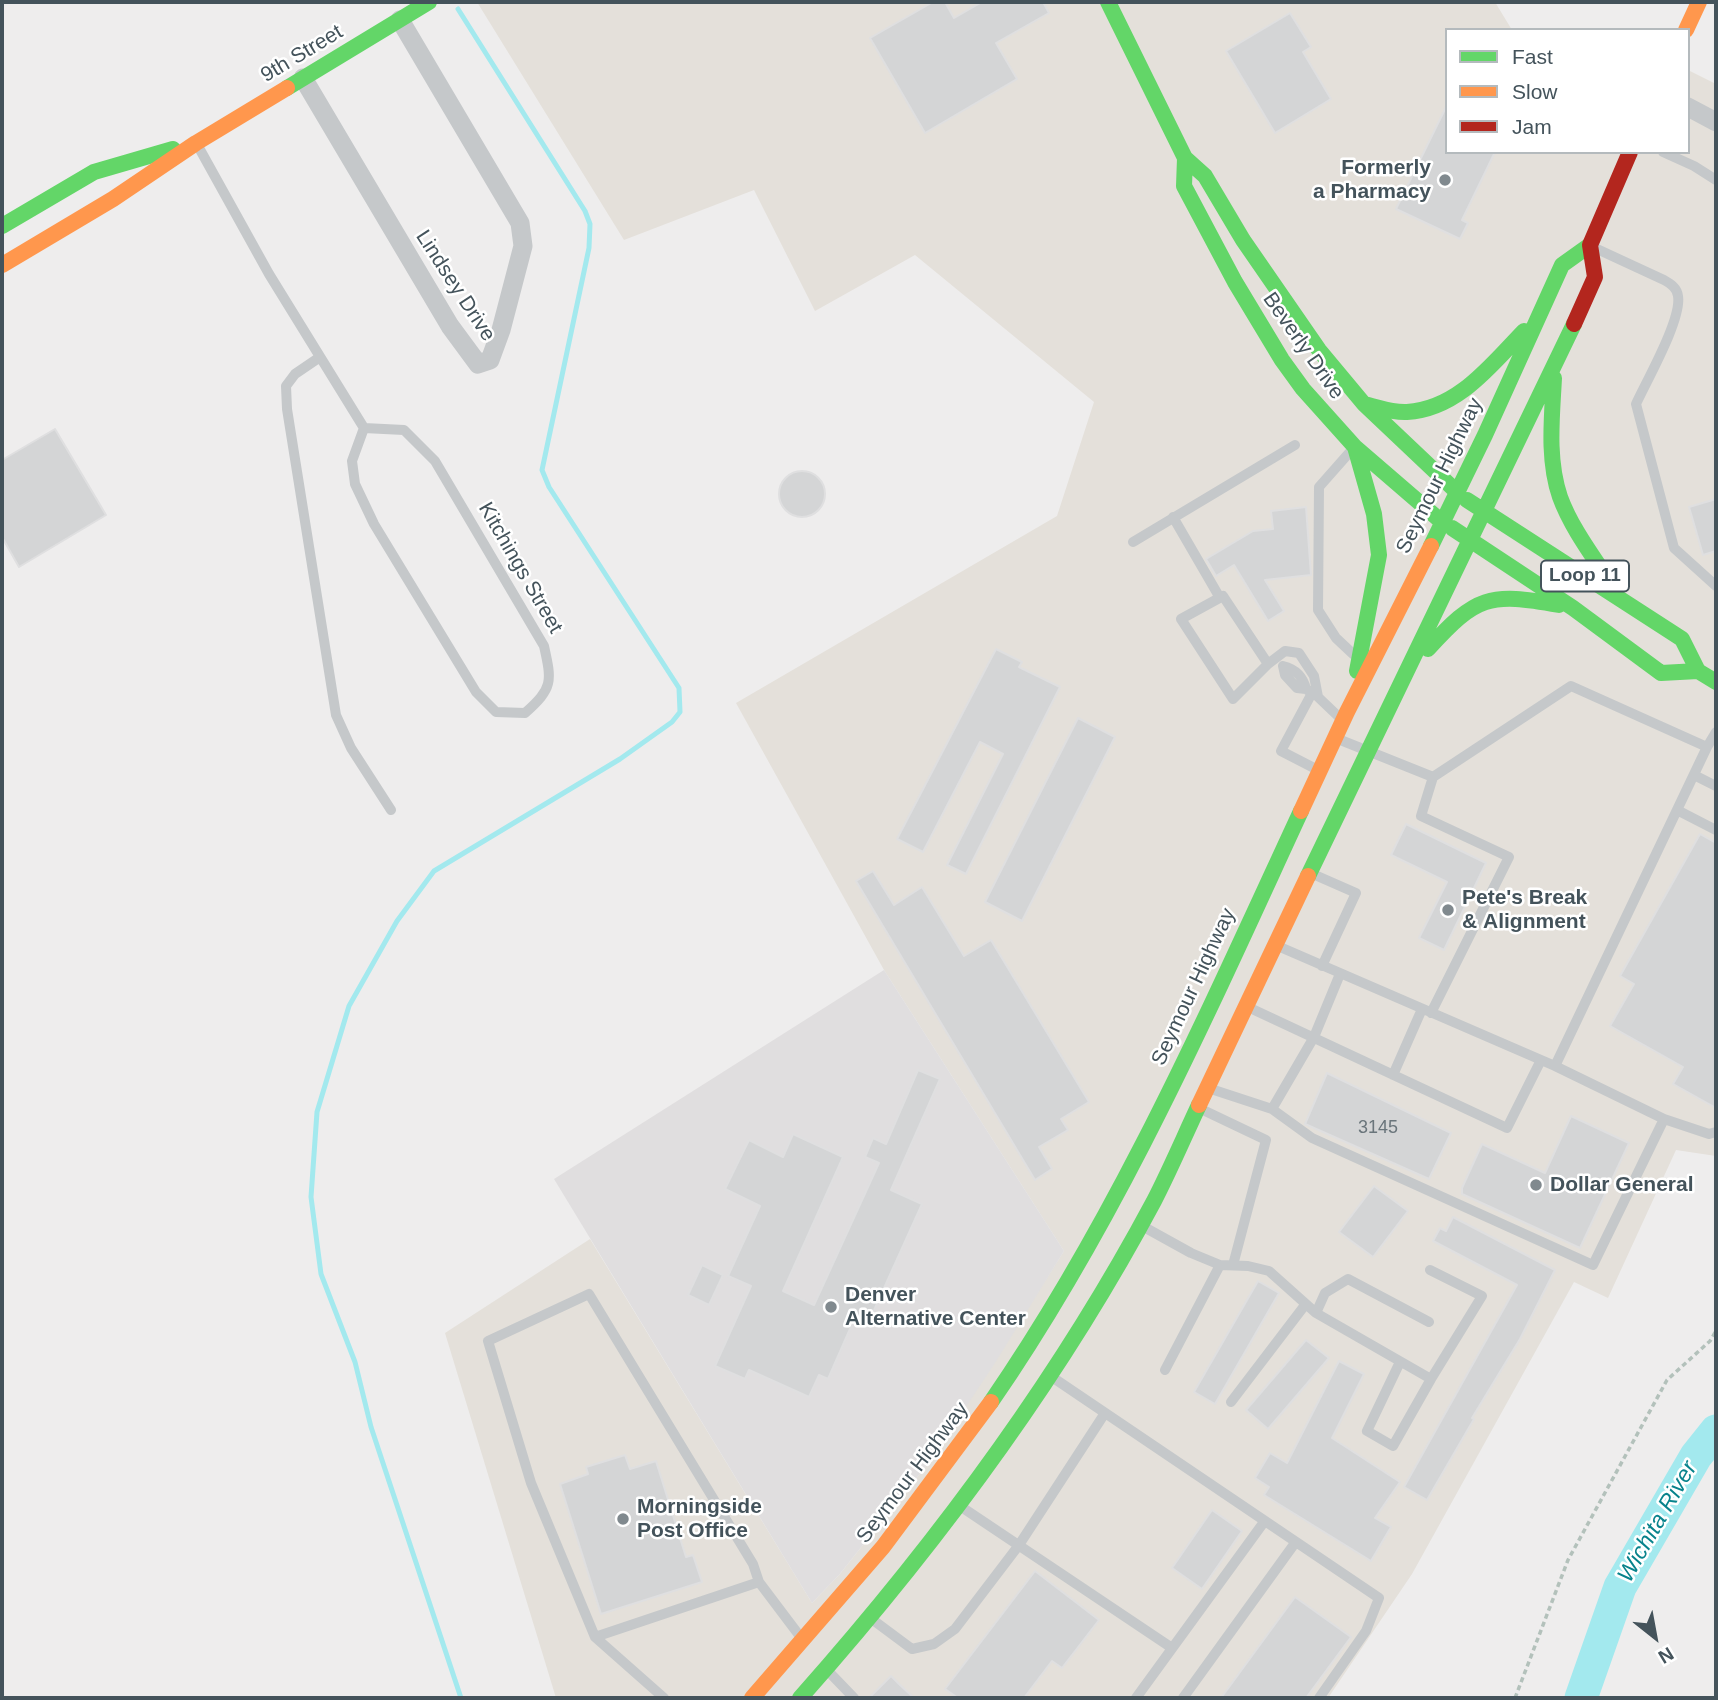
<!DOCTYPE html>
<html>
<head>
<meta charset="utf-8">
<style>
  body { margin:0 }
  #map { position:relative; width:1718px; height:1700px; overflow:hidden; background:#eeeded; font-family:Helvetica,sans-serif }
  canvas { display:block }
  .frame { position:absolute; inset:0; border:4px solid #44535b; pointer-events:none }
  .legend { position:absolute; left:1445px; top:28px; width:245px; height:126px; box-sizing:border-box; background:#fff; border:2px solid #b4babd; margin:0; padding:9px 12px; list-style:none; font-size:21px; color:#44535b }
  .legend li { display:flex; align-items:center; gap:14px; height:35px }
  .legend b { width:35px; border:2px solid #b4babd }
  .north { position:absolute; left:1620px; top:1602px; width:70px; height:70px; -webkit-text-stroke:5px #fff; paint-order:stroke; rotate:149deg; font-size:19px; font-weight:700; line-height:28px; text-align:center; color:#44535b }
  .north::after { content:''; display:block; margin:auto; width:24px; height:32px; background:#44535b; clip-path:polygon(50% 0,100% 100%,50% 72%,0 100%) }
</style>
</head>
<body>
<div id="map">
<canvas width="1718" height="1700"></canvas>
<div class="frame"></div>
<ul class="legend">
<li><b style="height:9px;background:#63d668"></b>Fast</li>
<li><b style="height:9px;background:#ff974d"></b>Slow</li>
<li><b style="height:9px;background:#b3261e"></b>Jam</li>
</ul>
<div class="north">N</div>
</div>
<script>
const ctx = document.querySelector('canvas').getContext('2d');
ctx.lineJoin = 'round';
function paint(path, color) {
  ctx.fillStyle = color;
  ctx.fill(path, 'evenodd');
}
function trace(path, color, width, dash) {
  ctx.strokeStyle = color;
  ctx.lineWidth = width;
  ctx.lineCap = dash ? 'butt' : 'round';
  ctx.setLineDash(dash || []);
  ctx.stroke(path);
}
function label(font, color, halo, rows, align = 'center') {
  ctx.font = font + ' Helvetica,sans-serif';
  ctx.lineWidth = 5;
  ctx.setLineDash([]);
  ctx.textBaseline = 'middle';
  ctx.strokeStyle = halo;
  ctx.fillStyle = color;
  for (const [text, x, y, turn = 0] of rows) {
    ctx.save();
    ctx.translate(x, y);
    ctx.rotate((+turn || 0) * Math.PI / 180);
    ctx.textAlign = isNaN(turn) ? turn : align;
    if (halo) ctx.strokeText(text, 0, 0);
    ctx.fillText(text, 0, 0);
    ctx.restore();
  }
}
paint(new Path2D(`
  M477 2H1495L1512 30H1447V152H1688V70L1716 84V1156L1676 1150 1608 1298 1574 1282 1412 1574 1328 1698H556L445 1333 590 1239 812 1603 839 1575 930 1461 1064 1251 884 970 736 703 1057 516 1094 402 915 255 815 311 754 190 624 240Z`), '#e4e0da');
paint(new Path2D(`
  M884 970 1064 1251 995 1363 930 1461 839 1575 812 1603 554 1179Z`), '#e0dedf');
trace(new Path2D(`
  M458 9 585 211 590 224 589 248 542 470 549 487 679 688 680 712 672 722 620 759 434 871 397 921 349 1006 317 1112 311 1197 321 1274 355 1362 371 1427 461 1698`), '#a3e9ee', 5);
trace(new Path2D(`
  M1581 1698 1620 1587 1696 1456 1716 1431`), '#a3e9ee', 33);
const building = new Path2D(`
  M933 2H945L954 18 982 2H1043L1049 13 996 43 1017 79 925 133 870 38Z
  M1290 13 1311 47 1303 52 1331 99 1275 133 1226 51Z
  M1447 105V152H1495L1462 220 1468 223 1460 239 1396 209Z
  M55 429 106 515 19 567 2 537V460Z
  M779 494a23 23 0 1 1 46 0a23 23 0 1 1-46 0Z
  M1716 499V551L1703 555 1689 507Z
  M1306 507 1311 575 1265 580 1284 611 1268 621 1234 565 1216 576 1206 559 1253 531 1273 529 1271 511Z
  M996 649 1022 662 1019 667 1060 687 966 874 947 865 1003 754 980 742 923 852 897 839Z
  M1078 718 1115 737 1022 921 985 902Z
  M1406 824 1486 863 1444 950 1419 938 1447 882 1391 855Z
  M1700 834 1716 843V1108L1673 1084 1683 1067 1610 1026 1634 984 1620 976Z
  M873 871 894 905 922 887 964 956 991 940 1089 1102 1061 1119 1068 1130 1039 1147 1052 1169 1035 1180 856 881Z
  M918 1070 940 1079 891 1190 922 1204 866 1328 853 1322 828 1379 819 1375 809 1397 749 1370 745 1379 715 1366 751 1286 728 1276 760 1206 725 1189 749 1140 783 1157 793 1134 843 1157 783 1291 814 1305 879 1163 865 1157 873 1138 886 1144Z
  M1327 1073 1451 1133 1429 1179 1305 1124Z
  M1571 1116 1629 1143 1580 1248 1462 1194V1188L1482 1144 1545 1173Z
  M1374 1186 1408 1211 1373 1257 1339 1232Z
  M1453 1217 1555 1270 1520 1339 1472 1418 1474 1419 1427 1500 1404 1487 1517 1285 1433 1241 1440 1228 1446 1231Z
  M702 1265 723 1275 709 1305 688 1295Z
  M1258 1281 1279 1293 1215 1404 1194 1392Z
  M1306 1340 1329 1358 1268 1429 1246 1410Z
  M1339 1361 1364 1374 1332 1438 1400 1482 1375 1518 1391 1527 1371 1561 1264 1495 1269 1487 1255 1478 1270 1453 1287 1463Z
  M625 1455 630 1469 656 1461 686 1557 693 1555 702 1582 601 1614 560 1484 588 1474 586 1467Z
  M1212 1510 1242 1531 1202 1589 1172 1568Z
  M1035 1571 1099 1620 1062 1668 1052 1661 1024 1698H958L945 1689Z
  M1295 1597 1351 1637 1306 1698H1221Z
  M891 1676 899 1684 914 1698H869Z`);
paint(building, '#d4d5d6');
trace(building, '#dfdfe0', 2);
trace(new Path2D(`
  M1515 1698 1568 1560 1667 1380 1710 1341 1716 1331`), '#b3c1bb', 3.5, [5, 3.5]);
trace(new Path2D(`
  M198 146 269 274 364 428
  M1663 152 1694 166 1716 180
  M1597 249 1664 280C1671 284 1677 288 1678 296 1682 319 1647 380 1636 404L1674 548 1716 586
  M320 357 295 374 286 386 287 409 336 715 351 748 391 810
  M364 428 404 430 435 461 544 646C552 682 553 688 525 713L496 712 476 692 374 524 355 484 352 461Z
  M1349 453 1319 487 1318 610 1336 638 1353 654
  M1173 517 1220 598
  M1133 542 1295 445
  M1268 664 1223 596 1181 619 1233 699 1268 664 1285 651 1299 653 1314 676 1318 697 1340 718
  M1306 689 1297 688 1285 675 1283 666C1295 669 1303 676 1306 689L1315 695
  M1312 693 1281 751 1316 769
  M1707 747 1716 732
  M1694 775 1716 786
  M1677 810 1716 830
  M1315 875 1356 893 1322 966
  M1280 947 1555 1066 1707 747 1571 686 1433 777 1338 739
  M1250 1008 1507 1128 1541 1060
  M1431 1013 1509 857 1421 816 1433 777
  M1393 1075 1422 1009
  M1211 1089 1272 1109 1314 1037 1340 974
  M1272 1109 1312 1138 1593 1265 1664 1119 1555 1066
  M1203 1110 1266 1140 1233 1265
  M1664 1119 1709 1134 1716 1132
  M1144 1227 1191 1253 1220 1265 1248 1266 1269 1271 1316 1313 1431 1379 1482 1296 1430 1270
  M1316 1313 1325 1293 1348 1279 1429 1322
  M1400 1362 1367 1431 1393 1446 1431 1379
  M1165 1370 1220 1265
  M1052 1377 1379 1598 1366 1631 1319 1698
  M1231 1402 1305 1305
  M963 1508 1172 1648
  M873 1620 912 1649 934 1644 955 1629 1019 1545 1105 1413
  M595 1637 759 1582
  M829 1672 854 1698
  M664 1698 595 1637 531 1483 488 1341 589 1294 753 1564 759 1582 802 1639
  M1136 1698 1264 1522
  M1183 1698 1295 1543`), '#c5c8ca', 10);
trace(new Path2D(`
  M303 78 450 326 478 364 490 360 501 330 523 246 520 223 400 20
  M1688 107 1716 122`), '#c5c8ca', 19);
trace(new Path2D(`
  M1108 2 1185 158 1205 176 1243 240 1319 350 1364 404 1458 493
  M287 88 429 2
  M1185 158 1184 186 1235 282 1282 360 1303 389 1355 447 1442 522
  M2 226 94 172 173 149
  M1554 378C1552 417 1547 459 1560 497 1572 530 1596 560 1615 590
  M1364 404C1378 407 1392 413 1407 412 1458 409 1491 365 1524 331
  M1355 447 1374 514 1379 555 1357 671
  M1467 500 1682 639 1698 671 1716 682
  M1452 528 1573 608 1661 673 1698 671
  M1431 546 1485 435 1562 265 1590 245
  M1428 649C1476 596 1489 592 1559 605
  M1308 876 1574 324
  M991 1402C1118 1218 1208 1012 1301 811
  M800 1698C935 1546 1058 1381 1154 1201 1170 1170 1184 1137 1199 1105`), '#63d668', 16);
trace(new Path2D(`
  M1686 30 1699 2
  M2 265 113 199 196 143 287 88
  M1301 811 1347 712 1431 546
  M1199 1105 1308 876
  M752 1698 883 1547 991 1402`), '#ff974d', 16);
trace(new Path2D(`
  M1574 324 1595 277 1590 245 1630 152`), '#b3261e', 16);
for (const [x, y, r, color] of [
  [1445,180,7,"#80898e"],
  [1448,910,7,"#80898e"],
  [1536,1185,7,"#80898e"],
  [831,1307,7,"#80898e"],
  [623,1519,7,"#80898e"]
]) {
  const dot = new Path2D();
  dot.arc(x, y, r, 0, 2 * Math.PI);
  ctx.fillStyle = color;
  ctx.fill(dot);
  trace(dot, '#fff', 2.5);
}
label('18px', '#6a757b', null, [
  ["3145",1378,1128]
]);
for (const [x, y, w] of [
  [1585,576,88]
]) {
  const box = new Path2D();
  box.roundRect(x - w / 2, y - 15.5, w, 31, 5);
  ctx.fillStyle = '#fff';
  ctx.fill(box);
  trace(box, '#44535b', 2);
}
label('bold 19px', '#44535b', null, [
  ["Loop 11",1585,576]
]);
label('21px', '#44535b', '#fff', [
  ["9th Street",302,54,-31],
  ["Lindsey Drive",455,286,57],
  ["Beverly Drive",1303,346,55],
  ["Seymour Highway",1440,476,-64],
  ["Kitchings Street",520,568,60],
  ["Seymour Highway",1194,987,-65],
  ["Seymour Highway",913,1473,-53]
]);
label('bold 21px', '#44535b', '#fff', [
  ["Formerly",1431,168,"right"],
  ["a Pharmacy",1431,192,"right"],
  ["Pete's Break",1462,898],
  ["& Alignment",1462,922],
  ["Dollar General",1550,1185],
  ["Denver",845,1295],
  ["Alternative Center",845,1319],
  ["Morningside",637,1507],
  ["Post Office",637,1531]
], 'left');
label('italic 23px', '#08838c', '#fff', [
  ["Wichita River",1658,1522,-60]
]);
</script>
</body>
</html>
